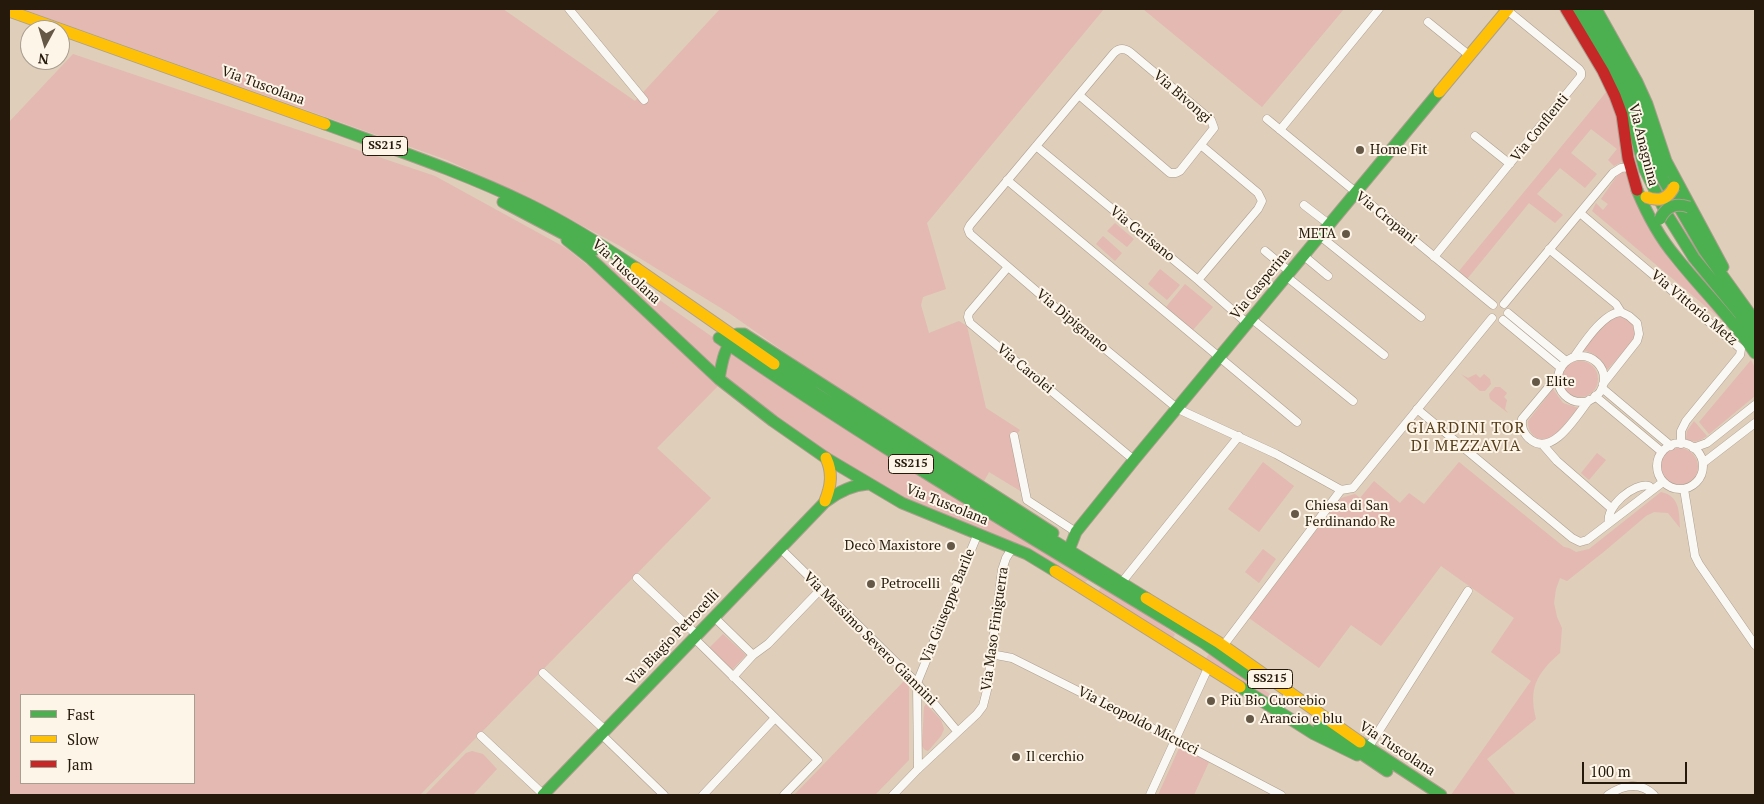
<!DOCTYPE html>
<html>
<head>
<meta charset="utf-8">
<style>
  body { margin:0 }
  #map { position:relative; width:1764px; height:804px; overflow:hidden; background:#dfceb9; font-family:"PT Serif",serif }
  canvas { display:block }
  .frame { position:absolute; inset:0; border:10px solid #24190a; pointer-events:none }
  .legend { position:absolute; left:20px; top:694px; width:175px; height:90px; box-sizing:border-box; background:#fef5e9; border:1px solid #a79d90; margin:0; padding:6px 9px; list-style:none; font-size:15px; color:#24190a }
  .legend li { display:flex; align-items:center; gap:10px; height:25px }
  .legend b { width:25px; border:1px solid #a79d90 }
  .north { position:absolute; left:20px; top:20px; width:50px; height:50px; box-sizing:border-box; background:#fef5e9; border:1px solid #a79d90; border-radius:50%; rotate:186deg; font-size:14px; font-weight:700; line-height:20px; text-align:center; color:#24190a }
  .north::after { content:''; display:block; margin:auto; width:18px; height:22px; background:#655847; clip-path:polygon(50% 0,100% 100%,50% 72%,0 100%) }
  .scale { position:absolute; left:1582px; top:762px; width:105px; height:22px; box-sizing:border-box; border:2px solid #24190a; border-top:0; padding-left:6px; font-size:15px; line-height:18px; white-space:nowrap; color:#24190a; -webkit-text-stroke:4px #fef5e9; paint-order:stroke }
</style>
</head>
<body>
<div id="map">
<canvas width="1764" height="804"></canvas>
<div class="frame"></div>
<ul class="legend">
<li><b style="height:6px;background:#4caf50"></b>Fast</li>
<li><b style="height:6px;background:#ffc107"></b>Slow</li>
<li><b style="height:6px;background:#c62828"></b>Jam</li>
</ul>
<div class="north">N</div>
<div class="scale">100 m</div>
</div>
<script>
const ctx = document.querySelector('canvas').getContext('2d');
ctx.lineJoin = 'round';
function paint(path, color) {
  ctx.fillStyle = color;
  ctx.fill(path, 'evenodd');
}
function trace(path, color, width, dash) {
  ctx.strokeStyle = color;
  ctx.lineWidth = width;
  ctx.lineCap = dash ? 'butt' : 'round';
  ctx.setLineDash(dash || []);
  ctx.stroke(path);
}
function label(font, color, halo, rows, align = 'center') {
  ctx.font = font + ' "PT Serif",serif';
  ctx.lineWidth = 4;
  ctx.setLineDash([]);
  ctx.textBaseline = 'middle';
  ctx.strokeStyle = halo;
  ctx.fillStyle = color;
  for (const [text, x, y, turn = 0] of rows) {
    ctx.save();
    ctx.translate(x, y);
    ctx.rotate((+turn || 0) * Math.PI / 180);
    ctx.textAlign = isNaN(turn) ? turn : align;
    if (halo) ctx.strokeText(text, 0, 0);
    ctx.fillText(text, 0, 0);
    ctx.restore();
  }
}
paint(new Path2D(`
  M22 9H503L635 101 720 9H1104L927 223 946 289 923 297 921 305 929 333 959 321 967 326 986 408 1020 430 1012 441 1022 492 989 472 983 483 799 362 729 313 620 246 540 203 447 160Z
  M1143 9H1344L1262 107Z
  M73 54 435 176 566 248 603 278 718 386 657 448 711 498 420 795H9V122ZM21 695H194V783H21Z
  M1607 91 1617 115 1623 159 1622 162 1614 166 1608 160 1617 149 1591 129 1571 153 1597 174 1585 188 1560 168 1537 194 1563 215 1555 223 1529 203 1467 279 1459 271Z
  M1643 134 1650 162 1662 189 1734 297 1699 258 1670 212 1645 157Z
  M1622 172 1625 173C1638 211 1656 246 1683 276 1696 291 1712 305 1725 320L1723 321 1592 211 1596 203 1603 210 1608 204 1601 199 1619 173Z
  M1115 223 1134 239 1127 247 1107 231Z
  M1103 236 1122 253 1115 261 1096 244Z
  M594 256 598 257 721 343 722 344 716 370Z
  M1160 269 1180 285 1167 300 1148 284Z
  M1185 284 1213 307 1193 330 1166 307Z
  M1624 315C1633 323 1637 329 1633 341L1607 370C1602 359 1593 352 1582 350L1611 316Z
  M731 354 1091 578 1085 582 1081 581 1030 551 892 494C833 461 779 420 726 379L724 374 728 355Z
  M1751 360 1755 368V396L1709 434 1699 422Z
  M1562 379a18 18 0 1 1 36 0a18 18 0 1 1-36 0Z
  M1461 374 1468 378 1476 374 1480 378 1484 374 1490 379 1491 384 1485 391H1480Z
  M1495 387H1500L1507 393 1504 397 1507 400 1505 409 1508 413 1490 399 1489 394Z
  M1553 389 1563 403 1578 408 1554 437C1542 446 1527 435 1528 421Z
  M1694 421 1707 436C1699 442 1695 443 1686 439L1687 431Z
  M1660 467a19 19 0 1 1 38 0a19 19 0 1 1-38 0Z
  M1597 453 1606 460 1589 480 1581 473Z
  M1263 462 1294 486 1259 532 1228 509Z
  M1459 462 1564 547 1569 548 1576 552 1589 549 1661 492C1680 496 1679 512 1680 528L1668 513 1654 512 1646 516 1606 550 1567 581 1560 578 1556 589 1554 603 1557 617 1562 628 1560 653C1537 673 1528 688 1536 719L1487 759 1516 795H1451L1531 681 1491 652 1514 618 1441 566 1381 646 1351 625 1319 668 1249 618 1341 498 1355 494 1360 498 1374 481 1400 503 1409 493 1424 504Z
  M1263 549 1276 559 1259 583 1245 572Z
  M1103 585 1175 634 1172 640 1098 591Z
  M723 634 746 655 731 671 708 649Z
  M1210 652 1280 701H1271L1205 660Z
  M905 680 909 683V760L875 795H794Z
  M926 704 941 720 944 729 941 736 928 751 925 750 922 746 924 707Z
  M1180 746 1209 762 1194 795H1158Z
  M472 751 483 754 497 769 473 795H425L466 753Z`), '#e3b9b2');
const street = new Path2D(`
  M569 9 644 100
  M1428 22 1470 56
  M1079 95 1170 173H1176L1180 171 1214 128 1211 120 1130 52C1124 48 1119 48 1114 53L970 225 968 229 970 234 1070 320 1178 409 1276 454 1341 490
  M1267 119 1493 305
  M1280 130 1379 9
  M1475 136 1510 164
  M1036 146 1198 280 1248 324
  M1007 180 1297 422
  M1304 205 1330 225
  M1580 213 1741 349 1740 355 1686 421 1681 431V444
  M1320 236 1421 317
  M1549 249 1616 304 1621 312 1629 316 1637 323 1639 334 1637 341 1603 384
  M1265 251 1290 272
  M1304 256 1328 276
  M1434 257 1581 76V72L1579 69 1507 10
  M1008 267 969 313 968 317 970 323 1134 460
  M1287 277 1384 355
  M1198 280 1258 209 1262 201 1258 193 1202 146
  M1504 304 1613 173 1621 168 1630 167
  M1508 313 1566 361
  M1252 319 1353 401
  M1503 320 1561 368
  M1558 379a23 23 0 1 1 46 0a23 23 0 1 1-46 0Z
  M1574 357C1584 343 1603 313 1621 312
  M1558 376 1522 419C1521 427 1524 435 1531 440 1553 457 1577 415 1589 400
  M1602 388 1671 446
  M1595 396 1662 452
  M1417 409 1572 538 1580 542 1587 540 1663 482
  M1014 436 1027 500 1076 532
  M1657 466a23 23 0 1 1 46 0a23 23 0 1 1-46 0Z
  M1543 445 1557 461 1611 508
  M1693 448 1707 443 1755 405
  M1703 463 1755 423
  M1684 489 1695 556 1699 564 1755 645
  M1341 490 1353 488 1492 318
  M1609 523C1605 507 1634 482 1649 486L1652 490
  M780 548 917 683 957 731
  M637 578 697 635
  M1122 582 1239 436
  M714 617 753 655 733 677
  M694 638 818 760 784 795
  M1223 646 1341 490
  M991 654 1012 658 1180 742 1281 795
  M753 655 768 644 821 589
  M543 673 605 730
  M1271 706C1282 706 1289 703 1287 691
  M601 734 664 795
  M481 736 544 795
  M1368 748 1468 591
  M918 769 917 683 978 533
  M703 795 775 718
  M893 795 918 769 977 714 983 706 987 690 1002 570 1006 558 1013 547
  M1150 795 1208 668
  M1608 795C1623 785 1640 781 1654 795`);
const fast = new Path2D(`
  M1576 9 1626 99 1645 170 1666 213 1694 258 1739 313 1755 337
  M1587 9 1635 99 1663 179 1704 250 1755 321
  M1596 9 1637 82 1647 104 1666 161 1723 267
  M325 124C393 149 462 172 528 204 565 222 602 245 636 268
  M1637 190C1647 214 1659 237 1676 257 1702 290 1732 318 1755 353
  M503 202 594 250
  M567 240 591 259 719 379 773 421 826 458 902 503 1027 554 1055 571
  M719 338C876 447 1041 543 1204 643L1256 680
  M774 364 818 395 1146 598
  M719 379C722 362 724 347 737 334H744L1053 533
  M1069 550 1076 532 1134 460 1439 92
  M1240 687 1314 734 1357 755
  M1319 725 1387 771
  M1360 742 1441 795
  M543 795 825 502C838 492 851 485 868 484`);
const slow = new Path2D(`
  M9 11 325 124
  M1439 92 1508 9
  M636 268 774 364
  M825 501C831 486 833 473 826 458
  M1055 571 1240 687
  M1146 598 1218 642 1360 742`);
const jam = new Path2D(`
  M1566 9 1603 71 1615 96 1622 115 1628 158 1637 190`);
trace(street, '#ac9f8f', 9);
trace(fast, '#ac9f8f', 13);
trace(slow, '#ac9f8f', 13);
trace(jam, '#ac9f8f', 13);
trace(street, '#faf8f4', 8);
trace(fast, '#4caf50', 11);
trace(slow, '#ffc107', 11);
trace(jam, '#c62828', 11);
const fastBridge = new Path2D(`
  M1660 219C1666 206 1676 203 1689 207`);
const slowBridge = new Path2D(`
  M1646 197C1659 202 1668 199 1674 187`);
trace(fastBridge, '#ac9f8f', 13, []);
trace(slowBridge, '#ac9f8f', 13, []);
trace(fastBridge, '#4caf50', 11);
trace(slowBridge, '#ffc107', 11);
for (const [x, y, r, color] of [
  [1360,150,5,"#655847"],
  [1346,234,5,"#655847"],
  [1536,382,5,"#655847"],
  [1295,514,5,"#655847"],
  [951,546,5,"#655847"],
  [871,584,5,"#655847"],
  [1211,701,5,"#655847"],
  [1250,719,5,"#655847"],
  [1016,757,5,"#655847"]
]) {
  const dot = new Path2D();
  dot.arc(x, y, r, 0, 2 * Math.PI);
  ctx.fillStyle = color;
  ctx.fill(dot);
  trace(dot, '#fef5e9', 2);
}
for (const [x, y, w] of [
  [385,146,45],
  [911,464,45],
  [1270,679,45]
]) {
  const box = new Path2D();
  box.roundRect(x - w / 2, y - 9.5, w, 19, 4);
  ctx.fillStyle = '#fef5e9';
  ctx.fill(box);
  trace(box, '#24190a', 1);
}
label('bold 12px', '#24190a', null, [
  ["SS215",385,146],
  ["SS215",911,464],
  ["SS215",1270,679]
]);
label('14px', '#24190a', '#fef5e9', [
  ["Via Tuscolana",263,86,20],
  ["Via Bivongi",1182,97,41],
  ["Via Conflenti",1540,128,-51],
  ["Via Anagnina",1643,145,76],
  ["Via Cropani",1386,218,39],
  ["Via Cerisano",1142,234,39],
  ["Via Tuscolana",626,272,43],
  ["Via Gasperina",1261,284,-51],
  ["Via Vittorio Metz",1694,308,40],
  ["Via Dipignano",1072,321,40],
  ["Via Carolei",1025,369,40],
  ["Via Tuscolana",947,505,22],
  ["Via Giuseppe Barile",948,606,-68],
  ["Via Maso Finiguerra",995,629,-82],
  ["Via Biagio Petrocelli",673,638,-46],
  ["Via Massimo Severo Giannini",870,639,45],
  ["Via Leopoldo Micucci",1138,721,27],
  ["Via Tuscolana",1397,749,33]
]);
label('14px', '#24190a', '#fef5e9', [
  ["Home Fit",1370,150],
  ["META",1336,234,"right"],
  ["Elite",1546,382],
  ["Chiesa di San",1305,506],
  ["Ferdinando Re",1305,522],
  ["Decò Maxistore",941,546,"right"],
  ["Petrocelli",881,584],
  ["Più Bio Cuorebio",1221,701],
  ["Arancio e blu",1260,719],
  ["Il cerchio",1026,757]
], 'left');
ctx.letterSpacing = '1px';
label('16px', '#563d1a', '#fef5e9', [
  ["GIARDINI TOR",1466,428],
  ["DI MEZZAVIA",1466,446]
]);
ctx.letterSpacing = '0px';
</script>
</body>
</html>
